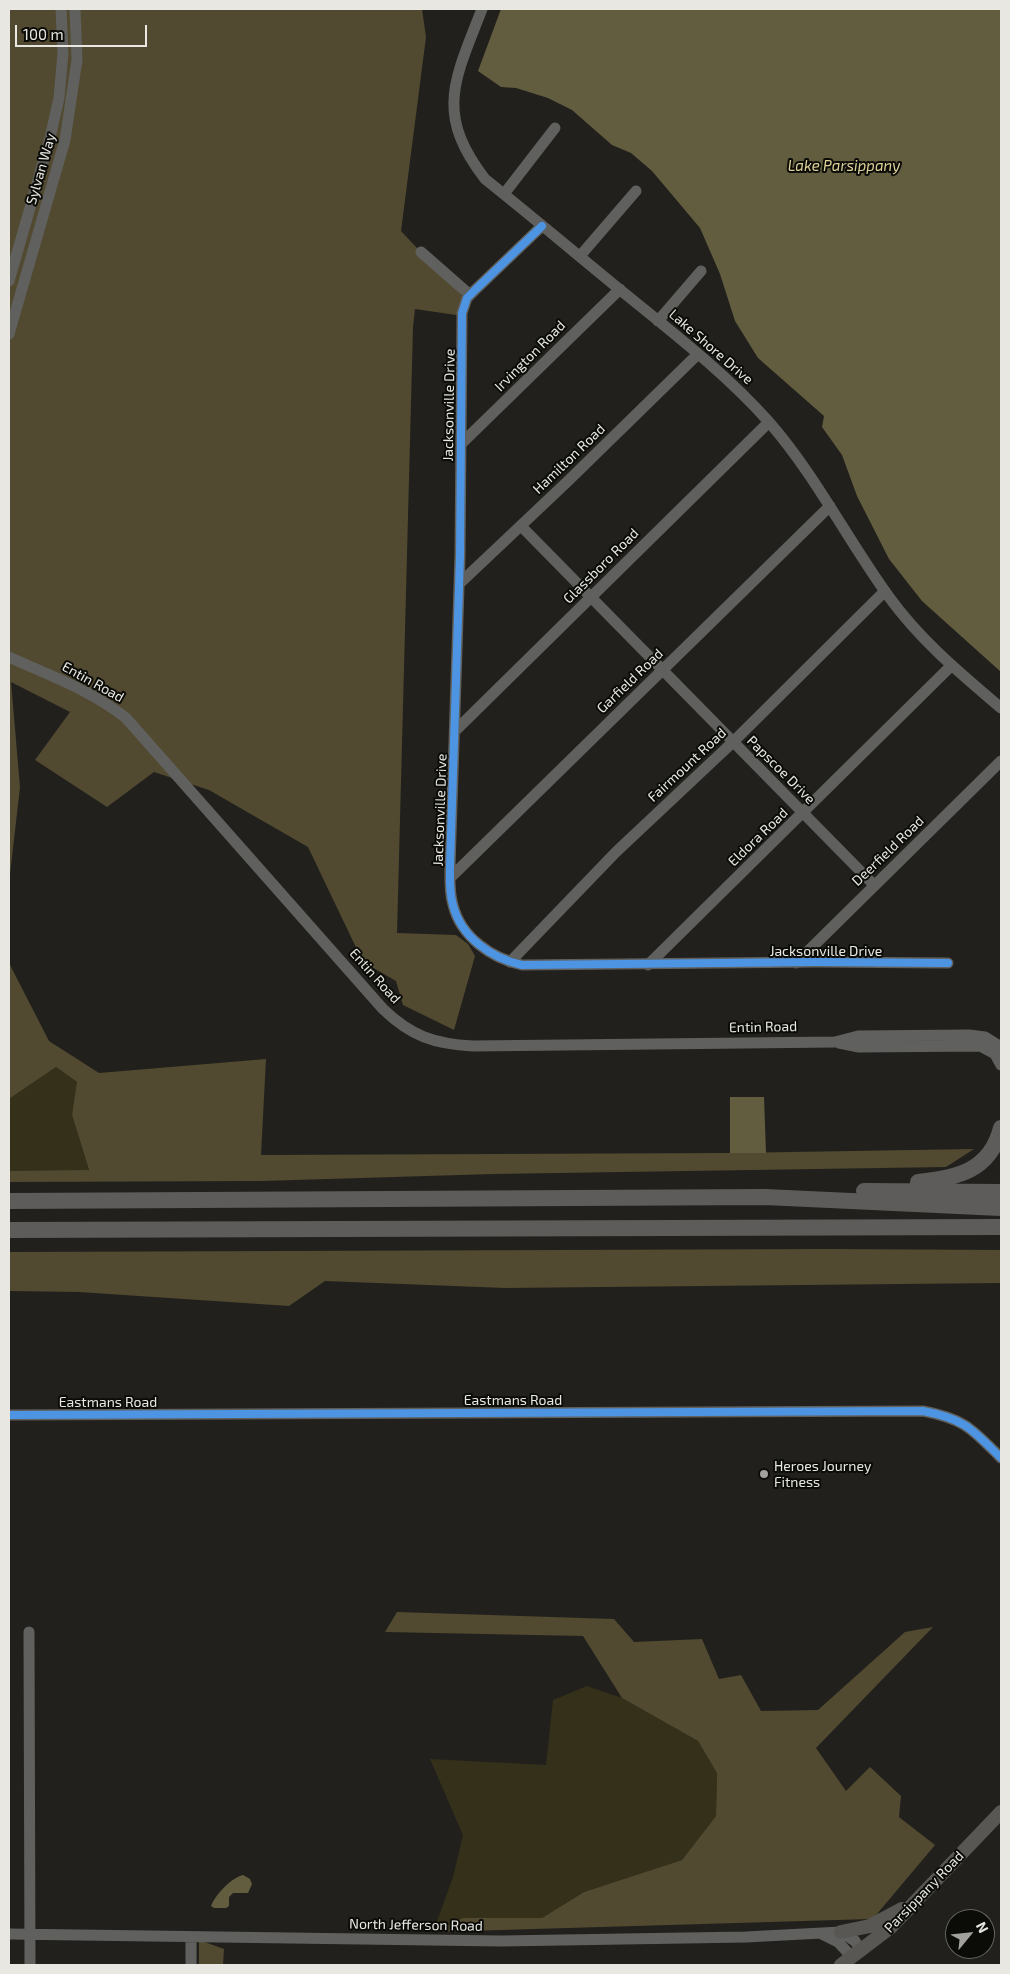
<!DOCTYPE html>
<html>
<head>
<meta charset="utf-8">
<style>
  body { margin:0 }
  #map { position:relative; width:1010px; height:1974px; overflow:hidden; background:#21201c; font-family:"Exo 2",sans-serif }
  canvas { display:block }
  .frame { position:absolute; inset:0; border:10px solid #e8e7e2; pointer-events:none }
  .north { position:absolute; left:945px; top:1909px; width:50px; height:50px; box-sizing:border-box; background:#0b0b08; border:1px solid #63635f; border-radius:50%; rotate:62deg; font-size:14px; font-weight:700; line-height:20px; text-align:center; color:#e8e7e2 }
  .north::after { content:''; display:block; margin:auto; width:18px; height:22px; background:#a2a19d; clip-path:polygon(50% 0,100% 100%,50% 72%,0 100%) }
  .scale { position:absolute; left:15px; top:25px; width:132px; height:22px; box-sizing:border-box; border:2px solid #e8e7e2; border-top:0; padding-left:6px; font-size:15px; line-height:18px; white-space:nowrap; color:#e8e7e2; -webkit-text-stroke:4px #0b0b08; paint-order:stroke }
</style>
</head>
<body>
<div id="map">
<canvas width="1010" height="1974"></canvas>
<div class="frame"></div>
<div class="north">N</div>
<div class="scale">100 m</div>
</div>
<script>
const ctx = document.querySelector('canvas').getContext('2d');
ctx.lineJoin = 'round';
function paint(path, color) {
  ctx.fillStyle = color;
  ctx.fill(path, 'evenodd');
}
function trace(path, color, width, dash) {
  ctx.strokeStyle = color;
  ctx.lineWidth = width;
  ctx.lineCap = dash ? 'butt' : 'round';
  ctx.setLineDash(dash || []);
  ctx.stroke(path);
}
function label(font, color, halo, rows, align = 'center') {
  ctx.font = font + ' "Exo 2",sans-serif';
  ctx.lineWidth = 4;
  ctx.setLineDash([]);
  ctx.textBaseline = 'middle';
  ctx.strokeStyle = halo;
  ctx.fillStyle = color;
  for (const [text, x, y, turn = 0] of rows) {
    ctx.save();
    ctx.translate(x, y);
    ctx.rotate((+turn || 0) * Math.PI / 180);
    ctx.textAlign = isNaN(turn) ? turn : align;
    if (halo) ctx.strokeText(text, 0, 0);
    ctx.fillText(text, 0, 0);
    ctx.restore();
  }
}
paint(new Path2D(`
  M56 1067 78 1083 72 1115 89 1171H9V1099Z
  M587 1686 622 1698 698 1741 717 1772 716 1816 682 1860 584 1892 542 1918H463L433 1932 453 1877 463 1835 430 1759 546 1765 553 1700Z`), '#353019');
paint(new Path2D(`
  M9 9H422L426 37 401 231 465 299 463 316 415 309 413 327 397 933 456 935 468 944 475 956 454 1030 403 1005 396 981 363 962 308 847 209 790 154 772 107 807 35 760 70 712 11 682 20 787 9 883Z
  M9 963 49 1041 99 1073 266 1059 261 1155 730 1153 974 1149 946 1167 493 1174 262 1181 9 1182V1171L89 1170 72 1115 77 1082 56 1067 9 1099Z
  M829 1249 1001 1250V1283L505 1288 325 1281 289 1306 79 1292 9 1291V1252Z
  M397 1612 614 1619 634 1642 702 1639 719 1679 741 1675 761 1711 818 1710 905 1632 933 1627 816 1748 846 1791 870 1767 901 1796 899 1817 935 1845 877 1914 871 1919 433 1932 463 1918H542L584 1892 682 1860 716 1816 717 1773 698 1741 622 1698 583 1636 385 1632Z
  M199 1940 224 1949 223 1965H199Z`), '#514a30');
paint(new Path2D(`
  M501 9H1001V672L922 601 889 559 857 496 842 455 822 427 824 416 758 358 735 321 720 274 700 228 652 171 631 153 612 145 572 110 548 98 516 88 501 87 478 71Z
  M730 1097H764L766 1153H730Z
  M243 1875 250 1879 252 1884 248 1893H233L229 1897V1906L226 1908H214L211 1906C216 1894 231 1878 243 1875Z`), '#635d40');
trace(new Path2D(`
  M482 9C455 79 434 113 485 179 534 218 581 258 629 297 677 336 727 375 769 422 816 476 847 539 889 597 921 641 960 673 1001 708
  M504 194 555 128
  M542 226 475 290 467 298 462 313 460 556 450 866C450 879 449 892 453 905 461 937 491 958 522 965L816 962 948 963
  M421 252 470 295
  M580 256 636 191
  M9 281 50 138 59 98 63 53 61 9
  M658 321 701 271
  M9 334 65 140 77 60 75 9
  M461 444 620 289
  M521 526 874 885
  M459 584 568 481 698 354
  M9 657C48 675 91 690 126 718L383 1009C411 1036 434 1044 473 1046L835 1042 858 1036 969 1035 985 1037 1001 1047
  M455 731 769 422
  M450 878 830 506
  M510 962 616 852 733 742 885 591
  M796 963 1001 761
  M648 965 951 666
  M839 1043 859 1047 980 1046 995 1054 1001 1065
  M9 1415 923 1411C965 1419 972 1429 1001 1458
  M29 1632 30 1965
  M9 1934 501 1941 746 1937 841 1932 855 1941 861 1951
  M822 1934 838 1942 852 1957
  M191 1965V1937`), '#60605e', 11);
trace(new Path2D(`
  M841 1932 870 1926 902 1909
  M841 1965 891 1927 1001 1812`), '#585753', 14);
trace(new Path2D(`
  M918 1182C957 1178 990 1171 1001 1128
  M864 1191 1001 1192
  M9 1201 765 1197 1001 1208
  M9 1230 1001 1227`), '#5d5c5a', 16);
trace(new Path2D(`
  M542 226 475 290 467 298 462 313 460 556 450 866C450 879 449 892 453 905 461 937 491 958 522 965L816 962 948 963
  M9 1415 923 1411C965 1419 972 1429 1001 1458`), '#4d94e3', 8);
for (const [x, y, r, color] of [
  [764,1474,5,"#a2a19d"]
]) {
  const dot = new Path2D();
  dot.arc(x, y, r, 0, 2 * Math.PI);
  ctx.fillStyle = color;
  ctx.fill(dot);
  trace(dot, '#0b0b08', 2);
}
label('14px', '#e8e7e2', '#0b0b08', [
  ["Sylvan Way",41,169,-74],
  ["Lake Shore Drive",711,347,41],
  ["Irvington Road",530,356,-45],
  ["Jacksonville Drive",449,405,-89],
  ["Hamilton Road",569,459,-44],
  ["Glassboro Road",601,566,-45],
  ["Garfield Road",630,681,-44],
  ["Entin Road",93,682,29],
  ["Fairmount Road",687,765,-43],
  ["Papscoe Drive",781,770,45],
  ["Jacksonville Drive",440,810,-88],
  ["Eldora Road",758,837,-44],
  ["Deerfield Road",888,851,-44],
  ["Jacksonville Drive",826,951],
  ["Entin Road",375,976,48],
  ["Entin Road",763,1027,-1],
  ["Eastmans Road",513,1400],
  ["Eastmans Road",108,1402],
  ["Parsippany Road",924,1892,-46],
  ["North Jefferson Road",416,1925,1]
]);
label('14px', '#e8e7e2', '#0b0b08', [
  ["Heroes Journey",774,1466],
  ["Fitness",774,1482]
], 'left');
label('italic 15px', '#ded198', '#0b0b08', [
  ["Lake Parsippany",844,166]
]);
</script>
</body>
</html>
